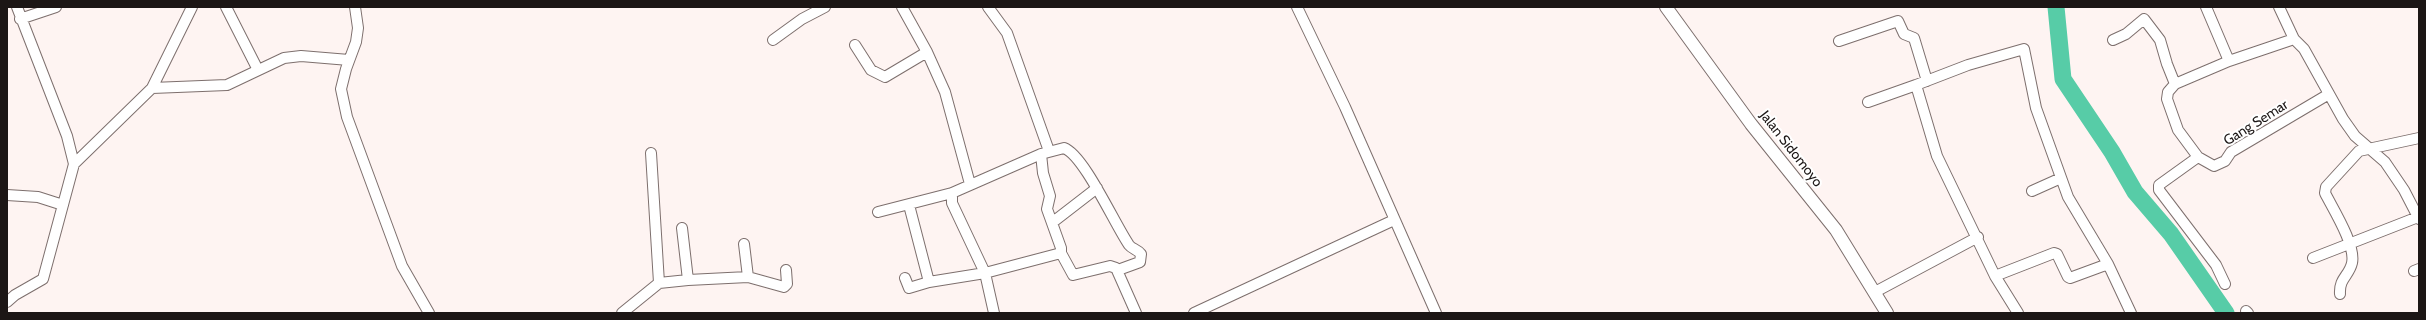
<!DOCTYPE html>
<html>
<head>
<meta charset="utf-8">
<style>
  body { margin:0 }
  #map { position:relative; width:2426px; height:320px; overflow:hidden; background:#fef4f2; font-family:Cabin,sans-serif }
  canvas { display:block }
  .frame { position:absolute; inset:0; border:8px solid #1c1615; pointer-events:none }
</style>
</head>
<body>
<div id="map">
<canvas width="2426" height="320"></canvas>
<div class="frame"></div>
</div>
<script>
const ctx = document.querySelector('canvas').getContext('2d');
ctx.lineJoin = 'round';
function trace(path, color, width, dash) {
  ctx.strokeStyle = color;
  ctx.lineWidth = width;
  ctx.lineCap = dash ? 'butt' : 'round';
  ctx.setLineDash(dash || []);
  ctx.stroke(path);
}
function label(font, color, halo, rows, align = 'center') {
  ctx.font = font + ' Cabin,sans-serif';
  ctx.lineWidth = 4;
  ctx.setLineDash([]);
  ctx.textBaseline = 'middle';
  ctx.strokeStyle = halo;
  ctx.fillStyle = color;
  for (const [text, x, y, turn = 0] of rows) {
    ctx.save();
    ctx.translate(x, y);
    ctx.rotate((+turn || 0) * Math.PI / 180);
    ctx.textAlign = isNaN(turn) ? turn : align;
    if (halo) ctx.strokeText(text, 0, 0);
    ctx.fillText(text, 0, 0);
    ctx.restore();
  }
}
trace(new Path2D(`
  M2056 7 2063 79 2112 152 2135 192 2171 234 2226 313`), '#57cca7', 17);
const minor = new Path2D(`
  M226 7 258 70
  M355 7 358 28 356 42 346 69 341 89 347 117 402 266 429 313
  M902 7 927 52 945 92 970 184
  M988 7 1007 33 1049 151
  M1297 7 1345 107 1436 313
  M2206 7 2229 61 2294 39
  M2279 7 2294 39 2304 49 2343 119 2355 136 2385 162 2404 190 2419 219
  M20 19 56 7
  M773 40 802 19 825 7
  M2113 40 2126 34 2144 19 2160 40 2167 64 2175 84 2229 61
  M1839 41 1898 21 1904 34 1914 38 1927 81
  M855 45 871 70 885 77 927 52
  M2175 84 2168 92 2167 99 2178 130 2198 157 2214 166 2225 161 2231 152 2329 94
  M152 88 227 85 284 58 301 56 349 60
  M1868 102 1916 85
  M651 153 659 283
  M2198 157 2159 185V190L2216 265 2225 284
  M74 164 152 88 192 7
  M2032 191 2061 178
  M952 193V203L985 273 994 313
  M7 195 38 197 63 205
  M909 205 929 282
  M878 212 952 193 1041 154 1064 148C1084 155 1115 225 1129 245 1132 249 1137 249 1141 254L1140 262 1118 270
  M1053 222 1097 188
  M682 228 688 280
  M744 244 748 277
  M1061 253 1073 275 1110 266 1116 268 1136 313
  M2313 258 2418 217
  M2414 271 2419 269
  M1995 276 2054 253 2057 254 2068 277 2070 278 2108 264
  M905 278 909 288 929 282 985 273 1061 253V248L1047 209 1050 196 1043 173 1041 154
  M1875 292 1978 237
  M2340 294C2339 278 2349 276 2352 263 2356 245 2333 209 2325 193L2326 187 2359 151 2419 138
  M7 302 15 295 43 279 74 164 67 136 17 7
  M2246 311 2248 313
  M622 313 659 283 688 280 748 277 784 287 787 284 786 270
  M1194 313 1394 220
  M2018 313 1995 276 1937 156 1916 85 1968 65 2024 49 2036 108 2068 197 2108 264 2131 313`);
const major = new Path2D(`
  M1666 7 1751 124 1836 230 1887 313`);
trace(minor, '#7d6f6d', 12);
trace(major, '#7d6f6d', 14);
trace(minor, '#fff', 10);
trace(major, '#fff', 12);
label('14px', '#1c1615', '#fff', [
  ["Gang Semar",2256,123,-32],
  ["Jalan Sidomoyo",1791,149,52]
]);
</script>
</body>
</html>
